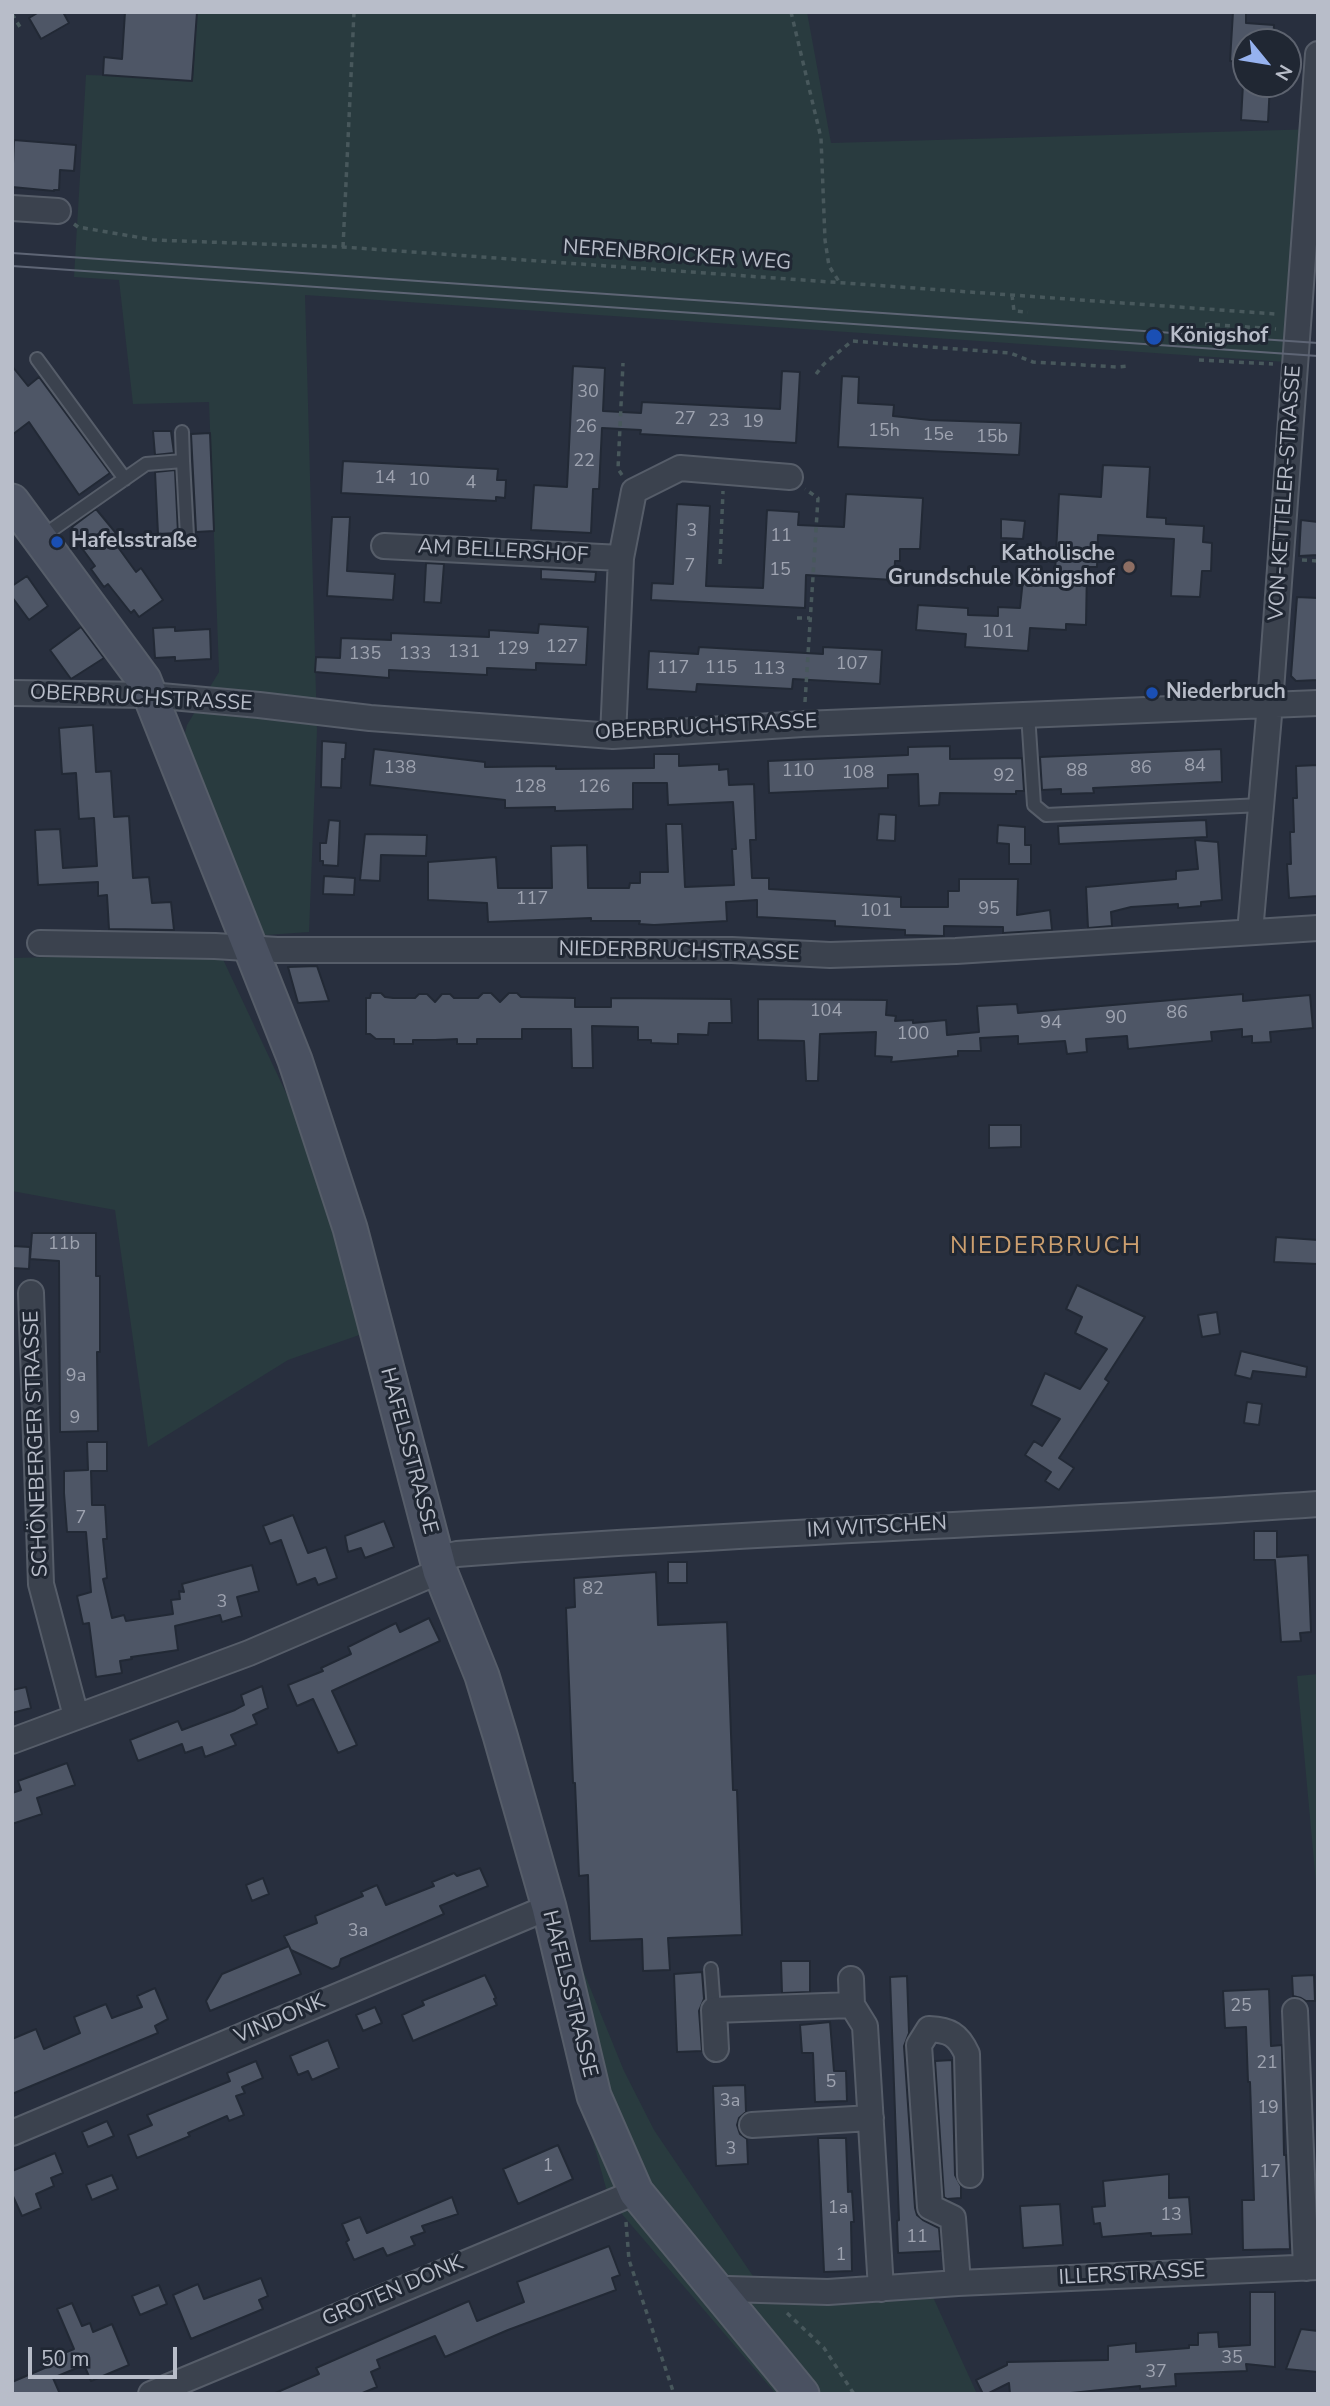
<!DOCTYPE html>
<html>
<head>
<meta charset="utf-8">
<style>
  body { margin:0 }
  #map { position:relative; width:1330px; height:2406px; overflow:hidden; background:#282f3e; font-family:"Nunito Sans",sans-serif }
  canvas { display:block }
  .frame { position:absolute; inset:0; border:14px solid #b8bdc9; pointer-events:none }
  .north { position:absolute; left:1232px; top:28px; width:70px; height:70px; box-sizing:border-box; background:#202733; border:2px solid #5d636f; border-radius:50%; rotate:120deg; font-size:19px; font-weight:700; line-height:28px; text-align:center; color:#b8bdc9 }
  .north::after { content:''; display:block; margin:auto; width:24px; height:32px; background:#96b2ef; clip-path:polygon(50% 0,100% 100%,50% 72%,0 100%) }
  .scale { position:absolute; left:28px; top:2347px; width:149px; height:32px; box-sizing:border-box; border:4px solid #b8bdc9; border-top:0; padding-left:9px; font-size:21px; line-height:24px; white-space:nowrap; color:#b8bdc9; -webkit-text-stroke:5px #202733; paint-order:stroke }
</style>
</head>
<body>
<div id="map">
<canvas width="1330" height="2406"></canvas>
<div class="frame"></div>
<div class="north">N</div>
<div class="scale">50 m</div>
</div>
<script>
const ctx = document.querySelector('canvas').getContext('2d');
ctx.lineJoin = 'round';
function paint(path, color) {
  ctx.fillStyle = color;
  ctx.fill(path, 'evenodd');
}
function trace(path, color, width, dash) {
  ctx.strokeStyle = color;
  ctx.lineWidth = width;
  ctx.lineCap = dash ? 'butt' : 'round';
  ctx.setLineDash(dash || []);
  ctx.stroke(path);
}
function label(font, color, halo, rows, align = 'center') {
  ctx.font = font + ' "Nunito Sans",sans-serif';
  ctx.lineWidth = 6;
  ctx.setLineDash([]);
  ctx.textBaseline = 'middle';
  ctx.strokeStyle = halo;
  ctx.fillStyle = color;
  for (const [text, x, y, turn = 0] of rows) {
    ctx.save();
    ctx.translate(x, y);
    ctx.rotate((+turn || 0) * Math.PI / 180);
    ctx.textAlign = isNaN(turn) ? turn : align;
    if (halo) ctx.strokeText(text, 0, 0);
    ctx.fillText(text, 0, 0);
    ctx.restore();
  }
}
paint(new Path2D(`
  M197 12H807L831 143 1318 129 1301 363 305 295 317 730 309 932 266 935 257 927 184 737 187 725 219 672 209 402 133 404 119 280 74 277 86 75 193 78Z
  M220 953 304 1131 362 1334 288 1360 148 1447 115 1210 12 1191V958Z
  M1318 1674V1905L1297 1676Z
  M578 1958 624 2071 654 2130 757 2282 923 2275 977 2394H776L609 2199 545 1966Z`), '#293b3f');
const building = new Path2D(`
  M39 12H63L69 23 41 39 29 18Z
  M125 12H197L192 81 103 75 104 57 122 59Z
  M1233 12H1246V23L1274 25 1273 42H1246V62L1230 61Z
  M1243 84H1270L1268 122 1241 120Z
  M14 140 76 145 74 171 60 170 59 190H54V191L12 187Z
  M12 366 28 386 39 377 110 473 79 495 29 422 12 435Z
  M573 366 605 368 603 411 641 413 642 402 780 409 782 371 800 372 796 443 640 434 641 430 602 428 599 489H593L591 533 531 530 534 485 567 487Z
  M842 376 859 377 858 403 894 405 893 416 930 420 1021 423 1019 455 838 447Z
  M153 431H171L174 453 155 455Z
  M210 433 214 531 196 532 191 434Z
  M343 461 498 469 497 480H506L505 498 496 497V501L341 493Z
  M1103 465 1150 467 1147 517 1166 518V524L1204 526 1203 542 1212 543 1211 571H1202L1200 597 1171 596 1174 539 1098 535 1097 567H1087L1086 625 1066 624V630L1030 628 1028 651 965 647 966 634 916 630 918 605 968 608V615L998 616V607L1020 608 1024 570 1055 573 1059 494 1101 497Z
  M175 470 178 533 158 534 155 472Z
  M846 494 923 498 920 549H900V561H895L894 580 806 575 805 608 651 600 652 583 673 584 677 504 710 506 706 586 763 588 767 510 799 512 798 525 844 527Z
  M96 509 115 532 118 540 115 543 136 572 141 568 163 600 139 617 134 610 131 613 108 584 104 587 91 569 95 566 73 536 77 534 72 527Z
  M332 517H350L347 571 395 574 393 600 327 596Z
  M1001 519 1025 521 1023 539 1001 538Z
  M1301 520 1318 522V555L1299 556Z
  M426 563 444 564 441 603 424 602Z
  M541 569 596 572 595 582 541 579Z
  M27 576 48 606 29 620 12 597V586Z
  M1297 597 1318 598V680L1296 681 1291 676Z
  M539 624 588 627 586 665 536 663V670L487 668V675L389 670V678L315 672 316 657 340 658 341 638 391 640V633L489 637V630L538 633Z
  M81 627 104 658 71 679 50 650Z
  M175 627V631L210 629 211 659 175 661V657L155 658 153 628Z
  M699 647 823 654V647L882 650 880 684 793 679 792 689 697 684 696 692 647 689 649 651 698 654Z
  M93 725 96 772 111 771 114 817 129 816 133 878 149 877 152 903 171 902 174 930 109 929 107 895 98 896V882L38 885 35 830 60 829 63 868 97 866 94 818 79 819 76 773 62 774 59 728Z
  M322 741 346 743 345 759H342L341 788 321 787Z
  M950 746V759L1022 758 1024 791H1016V794L940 793 939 805 919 806 918 774 888 775V788L769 793 768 761 908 755V747Z
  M374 749 485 762V767L556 766V769L654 768V754H679V766L719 764V770L728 769 729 785 754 784 756 840H750L752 878H769V889L901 897V907H948V891H959V879H1018L1017 915 1050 910 1052 930 1003 933V927L944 926V936L905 935V930L835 926V921L757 917V900L726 902 727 921 654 925 639 924 640 921H591V918L488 922 487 903 428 900V862L496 857 498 888H552L551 846 587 845 588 888H629L630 883H640V872H668L666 824H682L685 887 734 885 732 849H736L733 802 668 805 667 783H633V809L555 811V807L505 808V800L370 785Z
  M1221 749 1222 782 1093 788 1094 793 1061 794V789L1042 790 1040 757Z
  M1318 765V896L1289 898 1287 864H1291L1290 832H1294L1293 798H1297L1296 766Z
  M879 814 896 815 895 841 877 840Z
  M329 820 340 821 338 866 323 865V861H320V843H326Z
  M1206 820 1207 837 1059 844 1058 826Z
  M998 825 1025 827V845H1031V864H1009V844L997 843Z
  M365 834 427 835 426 856 381 855 380 881 360 880Z
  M1195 840 1218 842 1222 900 1201 902V906L1178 908V904L1131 907 1111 912 1112 926 1088 928 1086 887 1176 879V871L1198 869Z
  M324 876 355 878 354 895 323 894Z
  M317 966 329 1001 298 1003 288 967Z
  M371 993H381L385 997 393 998H415L419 994H427L435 1002 442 994H450L454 998H478L483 993H491L500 1002 509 993H517L521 997 575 998V1007H611V998L731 999 732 1023H709L708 1035 678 1034V1044L651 1043V1040H638V1027L592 1026 593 1068H572L571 1029H522V1039H477V1044H457V1039L435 1040H413V1044H394V1039H376L370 1034H366V998H370Z
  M1243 994V1001L1310 995 1313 1028 1270 1032 1271 1042 1252 1043V1036L1242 1037V1029L1211 1032 1212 1041 1128 1049 1127 1036 1086 1039 1087 1052 1067 1054 1065 1041 1018 1044V1036L980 1038 981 1051H958V1056L891 1062 892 1057 875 1056 876 1032 820 1034 818 1081H806L804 1041 758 1040V999L887 1000 886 1015 896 1016 895 1021 913 1020V1023L946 1020 947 1035 979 1032 977 1006 1017 1004 1018 1013Z
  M989 1125H1021V1147L989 1148Z
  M32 1233H96V1276H100V1352H97L98 1431 60 1432 59 1261 30 1259Z
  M1276 1237 1318 1240V1264L1274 1262Z
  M12 1246 30 1247 29 1269 12 1268Z
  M1077 1285 1145 1317 1105 1379 1109 1382 1059 1458 1074 1468 1059 1490 1045 1481 1051 1472 1025 1455 1034 1441 1042 1446 1060 1419 1031 1405 1045 1373 1080 1389 1107 1349 1075 1333 1082 1317 1066 1309Z
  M1217 1312 1220 1334 1202 1337 1198 1315Z
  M1241 1351 1307 1367 1306 1377 1253 1371 1251 1379 1235 1375Z
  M1247 1402 1262 1404 1259 1425 1244 1423Z
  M87 1442H107V1471H91L92 1505H105L107 1539H103L107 1578 103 1579 112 1618 124 1615 126 1621 173 1614 171 1600 180 1599 179 1591 184 1592 182 1584 252 1565 259 1591 237 1597 242 1616 222 1622 220 1615 175 1626 178 1650 131 1657 132 1659 120 1661 122 1673 96 1677 89 1623 83 1624 77 1596 91 1592 86 1532H67L64 1493V1471L88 1470Z
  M293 1515 308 1553 326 1547 337 1578 318 1585 315 1578 297 1585 281 1540 270 1544 263 1526Z
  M384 1521 394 1547 365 1558 361 1548 348 1552 345 1536Z
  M1254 1531H1277V1557L1308 1555 1311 1632 1300 1633 1301 1641 1281 1642 1275 1560H1254Z
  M668 1562H687V1583H668Z
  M656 1572 658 1625 727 1622 733 1790H737L742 1935 668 1938 670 1970 643 1971 642 1939 590 1941 588 1875 579 1876 575 1783H573L566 1608 575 1607 574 1578Z
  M429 1618 440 1641 332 1691 357 1745 338 1753 313 1699 297 1706 288 1685 323 1671 321 1668 351 1654 348 1647 396 1623 400 1632Z
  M262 1686 268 1708 253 1715 257 1724 231 1735 236 1745 205 1757 202 1747 185 1753 182 1744 138 1761 130 1740 178 1721 182 1730 235 1710 244 1705 241 1695Z
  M26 1687 31 1708 12 1713V1690Z
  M67 1763 75 1785 37 1798 42 1814 12 1824V1793L21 1790 18 1781Z
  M480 1868 488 1886 440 1906 444 1914 341 1959 339 1966 332 1969 291 1950 284 1936 317 1923 315 1916 363 1896 361 1892 377 1885 386 1905 434 1886 432 1882 454 1873 457 1876Z
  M263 1878 269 1894 252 1901 246 1885Z
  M289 1946 301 1974 210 2011 206 2001 222 1974Z
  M781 1961H810V1992L782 1993Z
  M702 1972 704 1999 699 2011 702 2051 677 2052 674 1974Z
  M485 1975 496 1998 494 1999 497 2005 413 2041 402 2015 424 2005 422 2001Z
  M1314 1975 1315 2001H1306L1301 1998 1293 1996 1292 1976Z
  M907 1976 909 2033 904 2046 915 2208 917 2215 923 2220 939 2228 941 2251 898 2253 897 2221 899 2220 890 1977Z
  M155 1988 168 2019 155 2026 158 2033 12 2094V2039L36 2029 44 2049 80 2033 74 2017 106 2004 112 2018 142 2007 137 1996Z
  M1269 1989 1271 2046 1282 2045 1284 2155H1286L1290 2249 1243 2250 1242 2200H1254L1250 2082H1248L1246 2027 1225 2028 1223 1991Z
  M375 2007 382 2023 363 2031 356 2015Z
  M830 2022 834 2071H846L847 2101 815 2102 813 2053H802L800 2025Z
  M328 2040 339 2068 312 2080 308 2071 298 2075 290 2056Z
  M952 2060 955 2175 961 2186V2198L947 2199 944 2197 935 2061Z
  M256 2061 263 2078 242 2087 245 2093 236 2096 244 2115 229 2121 227 2116 188 2133 190 2136 137 2158 128 2135 152 2125 147 2115 230 2081 227 2073Z
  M745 2085 746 2112 739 2118 737 2125 740 2134 747 2139 748 2164 716 2166 713 2086Z
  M107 2121 114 2136 88 2147 82 2132Z
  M818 2138H846L848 2192 852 2191 854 2222H851L852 2271 824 2272Z
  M558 2145 573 2179 518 2204 503 2169Z
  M55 2153 63 2173 51 2178 54 2186 36 2194 41 2208 22 2216 12 2194V2171Z
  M1169 2174V2198L1189 2197 1192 2234 1151 2236V2233L1102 2237 1100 2223 1094 2224 1092 2207 1105 2206 1103 2181Z
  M112 2175 118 2189 92 2200 86 2185Z
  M452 2197 458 2214 422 2226 425 2232 411 2237 415 2245 387 2256 383 2248 354 2260 346 2242 349 2240 342 2224 360 2217 367 2233Z
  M1060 2204 1063 2245 1023 2248 1020 2206Z
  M609 2246 620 2275 612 2278 616 2290 508 2330 445 2357 435 2336 377 2360 380 2368 371 2372 377 2387 360 2394H273L319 2374 316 2368 469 2301 477 2321 524 2302 517 2282Z
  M261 2278 268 2296 259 2300 263 2309 191 2339 173 2295 198 2284 204 2299Z
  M159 2285 167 2304 140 2315 132 2296Z
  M1250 2292H1275V2367L1246 2364 1247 2371 1175 2374 1176 2386 1140 2389V2386L1061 2394H1010L1009 2383 987 2394H983L976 2380 1007 2365V2362L1108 2360V2346L1136 2343V2352L1189 2348V2345H1198V2333L1218 2332 1219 2347 1250 2345Z
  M72 2303 82 2326 90 2323 93 2332 112 2324 129 2365 91 2381 84 2365 53 2378 60 2394H12V2382L47 2367 45 2361 74 2349 57 2309Z
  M1301 2329 1318 2331V2372L1286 2369Z`);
paint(building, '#4e5666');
trace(building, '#222935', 2);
const lane = new Path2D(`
  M37 359 125 479
  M182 432 183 461
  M40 538 146 464 183 461 187 536
  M1028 714 1034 805 1046 815 1262 805
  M711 1969 714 2010`);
const street = new Path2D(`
  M12 208 58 211
  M384 546 621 558
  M12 693 150 695 259 705 370 718 613 736 803 724 1318 703
  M613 736 621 558 634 491 680 468 790 477
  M1250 932 1270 704 1318 54
  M40 943 215 946 277 950H732L830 955 956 951 1318 928
  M31 1293 41 1584 76 1716
  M436 1559 457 1554C743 1532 1031 1524 1318 1504
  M12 1741 249 1653 440 1571
  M851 1979 852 2005 865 2026 881 2289
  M1295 2011 1306 2268
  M716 2049 714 2010 852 2005
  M752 2125 871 2118
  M12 2133 549 1907
  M958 2283 953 2218 930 2207 919 2045 929 2029C949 2030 958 2034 967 2054L970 2175
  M719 2293 728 2289 828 2292 958 2283 1318 2267
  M151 2394 636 2192`);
const secondary = new Path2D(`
  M12 501 144 680 295 1060 350 1228 440 1571 482 1676 500 1735 549 1907 594 2096 636 2192 802 2394`);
trace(lane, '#565d69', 16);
trace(street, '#565d69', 28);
trace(secondary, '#565d69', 37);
trace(new Path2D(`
  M791 12 821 138 825 240 829 266 840 283
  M12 14 20 27
  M74 224 78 227 154 240 343 247 1276 314
  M343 247 354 12
  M1012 295 1014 311 1028 312
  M1205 324 1276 329
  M1199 360 1273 364
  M816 374 824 364 852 341 1010 353 1033 362 1117 367 1127 366
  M622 475 618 469 623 363
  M1302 560 1318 561
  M720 564 723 491
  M797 618H810
  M805 702 818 498 805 489
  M626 2222 629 2260 674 2394
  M787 2313 824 2348 854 2394`), '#48585c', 3.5, [5, 5]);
trace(lane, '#3b424e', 12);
trace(street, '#3b424e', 24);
trace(secondary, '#4a5161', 33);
trace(new Path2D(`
  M12 253 1318 343
  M12 266 1318 356`), '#5e6575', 2);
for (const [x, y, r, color] of [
  [1154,337,9,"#1a4fb4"],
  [57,542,7,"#1a4fb4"],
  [1129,567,7,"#8d6e63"],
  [1152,693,7,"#1a4fb4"]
]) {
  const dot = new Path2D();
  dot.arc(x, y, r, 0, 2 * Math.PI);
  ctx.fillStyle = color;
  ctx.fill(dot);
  trace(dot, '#202733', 2.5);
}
label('18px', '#9ea3b0', null, [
  ["30",588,393],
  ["27",685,420],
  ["23",719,422],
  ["19",753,423],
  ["26",586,428],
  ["15h",884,432],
  ["15e",938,436],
  ["15b",992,438],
  ["22",584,462],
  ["14",385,479],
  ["10",419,481],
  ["4",471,484],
  ["3",692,532],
  ["11",781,537],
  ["7",690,567],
  ["15",780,571],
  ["101",998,633],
  ["127",562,648],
  ["129",513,650],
  ["131",464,653],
  ["135",365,655],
  ["133",415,655],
  ["107",852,665],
  ["117",673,669],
  ["115",721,669],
  ["113",769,670],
  ["84",1195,767],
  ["138",400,769],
  ["86",1141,769],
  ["110",798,772],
  ["88",1077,772],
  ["108",858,774],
  ["92",1004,777],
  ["128",530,788],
  ["126",594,788],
  ["117",532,900],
  ["95",989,910],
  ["101",876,912],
  ["104",826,1012],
  ["86",1177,1014],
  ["90",1116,1019],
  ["94",1051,1024],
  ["100",913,1035],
  ["11b",64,1245],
  ["9a",76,1377],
  ["9",75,1419],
  ["7",81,1519],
  ["82",593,1590],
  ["3",222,1603],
  ["3a",358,1932],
  ["25",1241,2007],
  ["21",1267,2064],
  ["5",831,2083],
  ["3a",730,2102],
  ["19",1268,2109],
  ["3",731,2150],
  ["1",548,2167],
  ["17",1270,2173],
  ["1a",838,2209],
  ["13",1171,2216],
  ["11",917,2238],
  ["1",841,2256],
  ["35",1232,2359],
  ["37",1156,2373]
]);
label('21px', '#b8bdc9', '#202733', [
  ["NERENBROICKER WEG",677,256,4],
  ["VON-KETTELER-STRASSE",1286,493,-86],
  ["AM BELLERSHOF",503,552,3],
  ["OBERBRUCHSTRASSE",141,699,3],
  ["OBERBRUCHSTRASSE",706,728,-3],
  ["NIEDERBRUCHSTRASSE",679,952,1],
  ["SCHÖNEBERGER STRASSE",37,1444,-92],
  ["HAFELSSTRASSE",408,1451,75],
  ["IM WITSCHEN",877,1528,-3],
  ["HAFELSSTRASSE",569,1994,76],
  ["VINDONK",280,2020,-23],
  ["ILLERSTRASSE",1132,2275,-3],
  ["GROTEN DONK",393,2292,-23]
]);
label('bold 21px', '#b8bdc9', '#202733', [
  ["Königshof",1170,337],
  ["Hafelsstraße",71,542],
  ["Katholische",1115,555,"right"],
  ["Grundschule Königshof",1115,579,"right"],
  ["Niederbruch",1166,693]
], 'left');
ctx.letterSpacing = '2px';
label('24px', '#cc9f6f', '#202733', [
  ["NIEDERBRUCH",1046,1247]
]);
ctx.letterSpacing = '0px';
</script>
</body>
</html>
